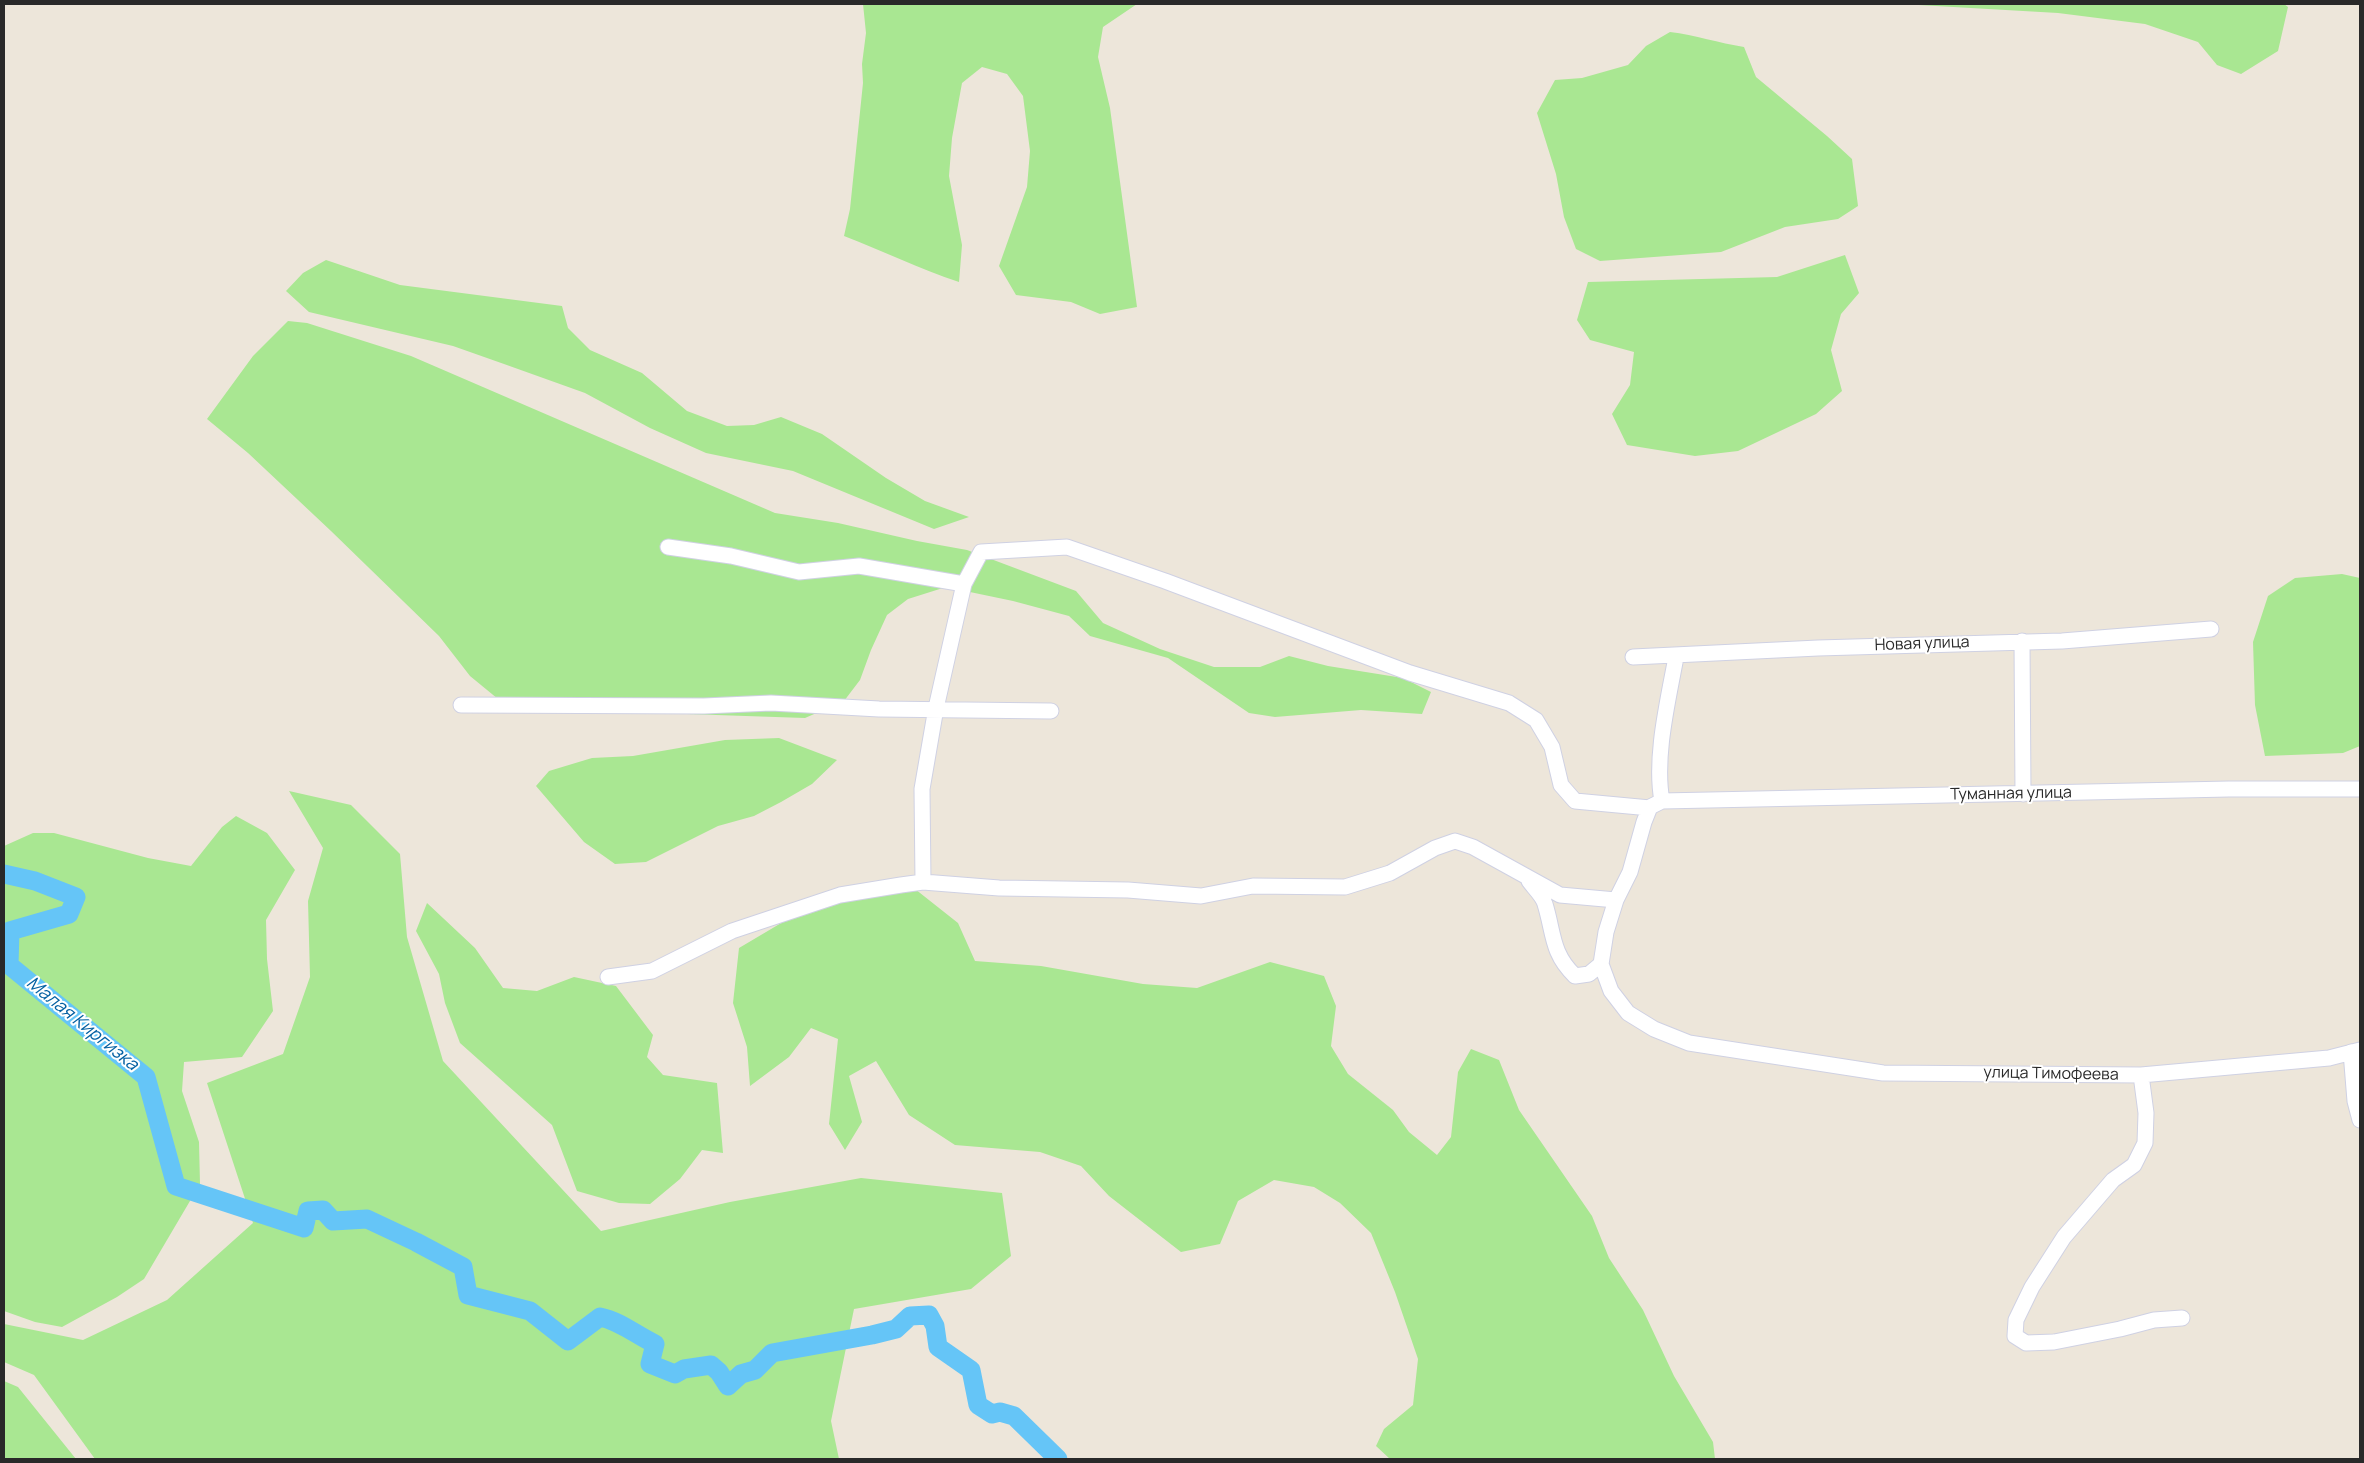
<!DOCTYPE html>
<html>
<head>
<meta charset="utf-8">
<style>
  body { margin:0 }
  #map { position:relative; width:2364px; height:1463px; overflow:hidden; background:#ede6da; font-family:Manrope,sans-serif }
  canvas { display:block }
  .frame { position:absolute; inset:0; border:5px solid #292929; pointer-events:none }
</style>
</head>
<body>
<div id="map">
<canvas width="2364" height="1463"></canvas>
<div class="frame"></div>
</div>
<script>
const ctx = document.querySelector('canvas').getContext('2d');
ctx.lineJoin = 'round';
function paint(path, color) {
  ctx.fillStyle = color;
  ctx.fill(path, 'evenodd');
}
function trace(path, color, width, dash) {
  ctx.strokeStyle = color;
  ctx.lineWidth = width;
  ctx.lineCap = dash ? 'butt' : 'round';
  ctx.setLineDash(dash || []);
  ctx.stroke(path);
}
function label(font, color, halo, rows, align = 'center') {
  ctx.font = font + ' Manrope,sans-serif';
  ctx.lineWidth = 4;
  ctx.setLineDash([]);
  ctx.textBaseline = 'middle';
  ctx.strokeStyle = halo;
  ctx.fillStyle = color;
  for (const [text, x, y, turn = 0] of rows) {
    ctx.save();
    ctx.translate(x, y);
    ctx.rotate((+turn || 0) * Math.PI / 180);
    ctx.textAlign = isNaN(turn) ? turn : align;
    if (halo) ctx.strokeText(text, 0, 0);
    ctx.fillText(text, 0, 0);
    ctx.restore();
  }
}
paint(new Path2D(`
  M863 4H1137L1103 27 1098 57 1110 108 1137 307 1100 314 1071 302 1016 295 999 266 1027 187 1030 151 1023 96 1007 74 982 67 962 83 952 138 949 176 962 245 959 282C920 269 883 251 844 236L850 209 863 83 862 64 866 33Z
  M1901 4H2284L2288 7 2278 51 2241 74 2217 65 2198 42 2145 24 2058 13Z
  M1670 32C1695 35 1719 43 1744 47L1756 77 1827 136 1852 159 1858 206 1838 219 1785 227 1721 252 1600 261 1576 249 1564 217 1556 174 1537 113 1555 80 1582 78 1628 65 1646 46Z
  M1845 255 1859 293 1841 314 1831 350 1842 391 1816 414 1738 451 1695 456 1627 445 1612 414 1630 385 1634 352 1590 340 1577 320 1588 282 1777 277Z
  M326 260 400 285 562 306 568 328 590 350 642 373 687 411 727 426 754 425 781 417 822 434 886 478 925 501 969 517 934 529 793 471 706 453 650 428 585 393 504 364 453 346 309 312 286 291 303 273Z
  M288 321 307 323 411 356 775 513 838 523 917 541 967 550 1076 591 1103 623 1160 649 1214 667H1260L1289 656 1328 666 1403 678 1431 692 1422 714 1361 710 1275 717 1249 713 1168 658 1090 636 1069 616 1013 601 946 587 908 599 887 615 871 650 860 680 844 701 805 718 509 708 470 676 439 636 331 531 248 453 207 419 253 356Z
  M2342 574 2360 578V746L2343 753 2265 756 2255 705 2253 642 2268 596 2295 578Z
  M779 738 837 760 812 784 781 802 754 816 718 826 646 862 615 864 584 842 536 786 549 771 592 758 633 756 725 740Z
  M289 791 351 805 400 854 407 937 443 1061 601 1231 730 1202 861 1178 1002 1193 1011 1256 971 1289 854 1309 831 1421 839 1459H95L34 1375 4 1362V1324L83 1340 167 1300 253 1223 207 1083 283 1054 310 977 308 901 323 848Z
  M236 816 267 833 295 870 266 920 267 959 273 1011 242 1057 184 1062 182 1091 199 1142 200 1184 144 1279 117 1297 62 1327 35 1322 4 1311V846L33 833H54L148 858 191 866 222 827Z
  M859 887 915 889 958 923 975 961 1041 966 1143 984 1197 988 1270 962 1324 976 1336 1006 1331 1046 1348 1074 1393 1110 1409 1132 1437 1155 1451 1137 1458 1072 1471 1049 1499 1060 1519 1110 1592 1216 1609 1258 1643 1310 1674 1376 1713 1442 1715 1459H1390L1376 1446 1384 1429 1413 1405 1418 1359 1395 1292 1371 1233 1340 1203 1314 1187 1274 1180 1238 1201 1220 1244 1181 1252 1109 1196 1081 1166 1040 1152 955 1145 909 1115 876 1061 849 1076 862 1122 845 1150 829 1124 838 1039 811 1028 789 1057 750 1086 747 1047 733 1003 739 948 788 919Z
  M427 903 475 948 503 988 537 991 574 977 616 986 653 1035 647 1057 663 1075 717 1083 723 1153 702 1150 680 1179 650 1204 619 1203 577 1191 552 1125 460 1043 445 1003 439 974 416 931Z
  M4 1381 18 1387 76 1459H4Z`), '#a9e792');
trace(new Path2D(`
  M4 874 35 881 76 897 69 914 10 931 9 965 146 1077 176 1186 304 1228 308 1211 323 1210 333 1221 367 1219 416 1242 463 1267 468 1295 530 1311 568 1341 600 1317C620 1321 636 1335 655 1344L650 1364 675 1374 684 1369 711 1365 719 1372 728 1386 741 1374 755 1370 772 1353 872 1335 896 1329 910 1316 929 1315 935 1326 938 1347 971 1370 978 1405 992 1414 1000 1412 1014 1416 1058 1459`), '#65c5f7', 19);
const minor = new Path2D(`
  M668 547 731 556 799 572 859 566 964 584
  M2022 641 2023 794
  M1633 657 1818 648 2062 641 2211 629
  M461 705 704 706 771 703 879 709 1051 711
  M2360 789H2229L1662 801 1650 807 1644 822 1630 872 1616 900 1606 932 1601 964 1611 991 1628 1013 1654 1029 1689 1043 1883 1073 2141 1075 2329 1058 2360 1050
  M1662 801C1654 757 1668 701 1676 657
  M1529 881C1534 888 1543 896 1545 904 1554 933 1551 953 1575 976L1589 974 1601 964
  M923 882 922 789 936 708 964 584 981 552 1067 547 1165 581 1410 673 1509 703 1536 720 1552 747 1561 785 1575 801 1650 808
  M608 977 652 971 732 931 840 895 901 885 923 882 999 888 1128 890 1201 896 1253 886 1345 887 1390 873 1435 848 1455 841 1473 847 1560 895 1616 900
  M2351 1052 2355 1101 2360 1120
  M2141 1075 2146 1113 2145 1143 2134 1165 2113 1180 2064 1237 2032 1287 2016 1320 2015 1336 2026 1343 2054 1342 2120 1329 2154 1320 2182 1318`);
trace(minor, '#cfd1e3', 17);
trace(minor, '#fff', 15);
label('16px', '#292929', '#fff', [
  ["Новая улица",1922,644,-2],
  ["Туманная улица",2011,794,-1],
  ["улица Тимофеева",2051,1074,1]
]);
label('italic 18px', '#0460a2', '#fff', [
  ["Малая Киргизка",82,1024,39]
]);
</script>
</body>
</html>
